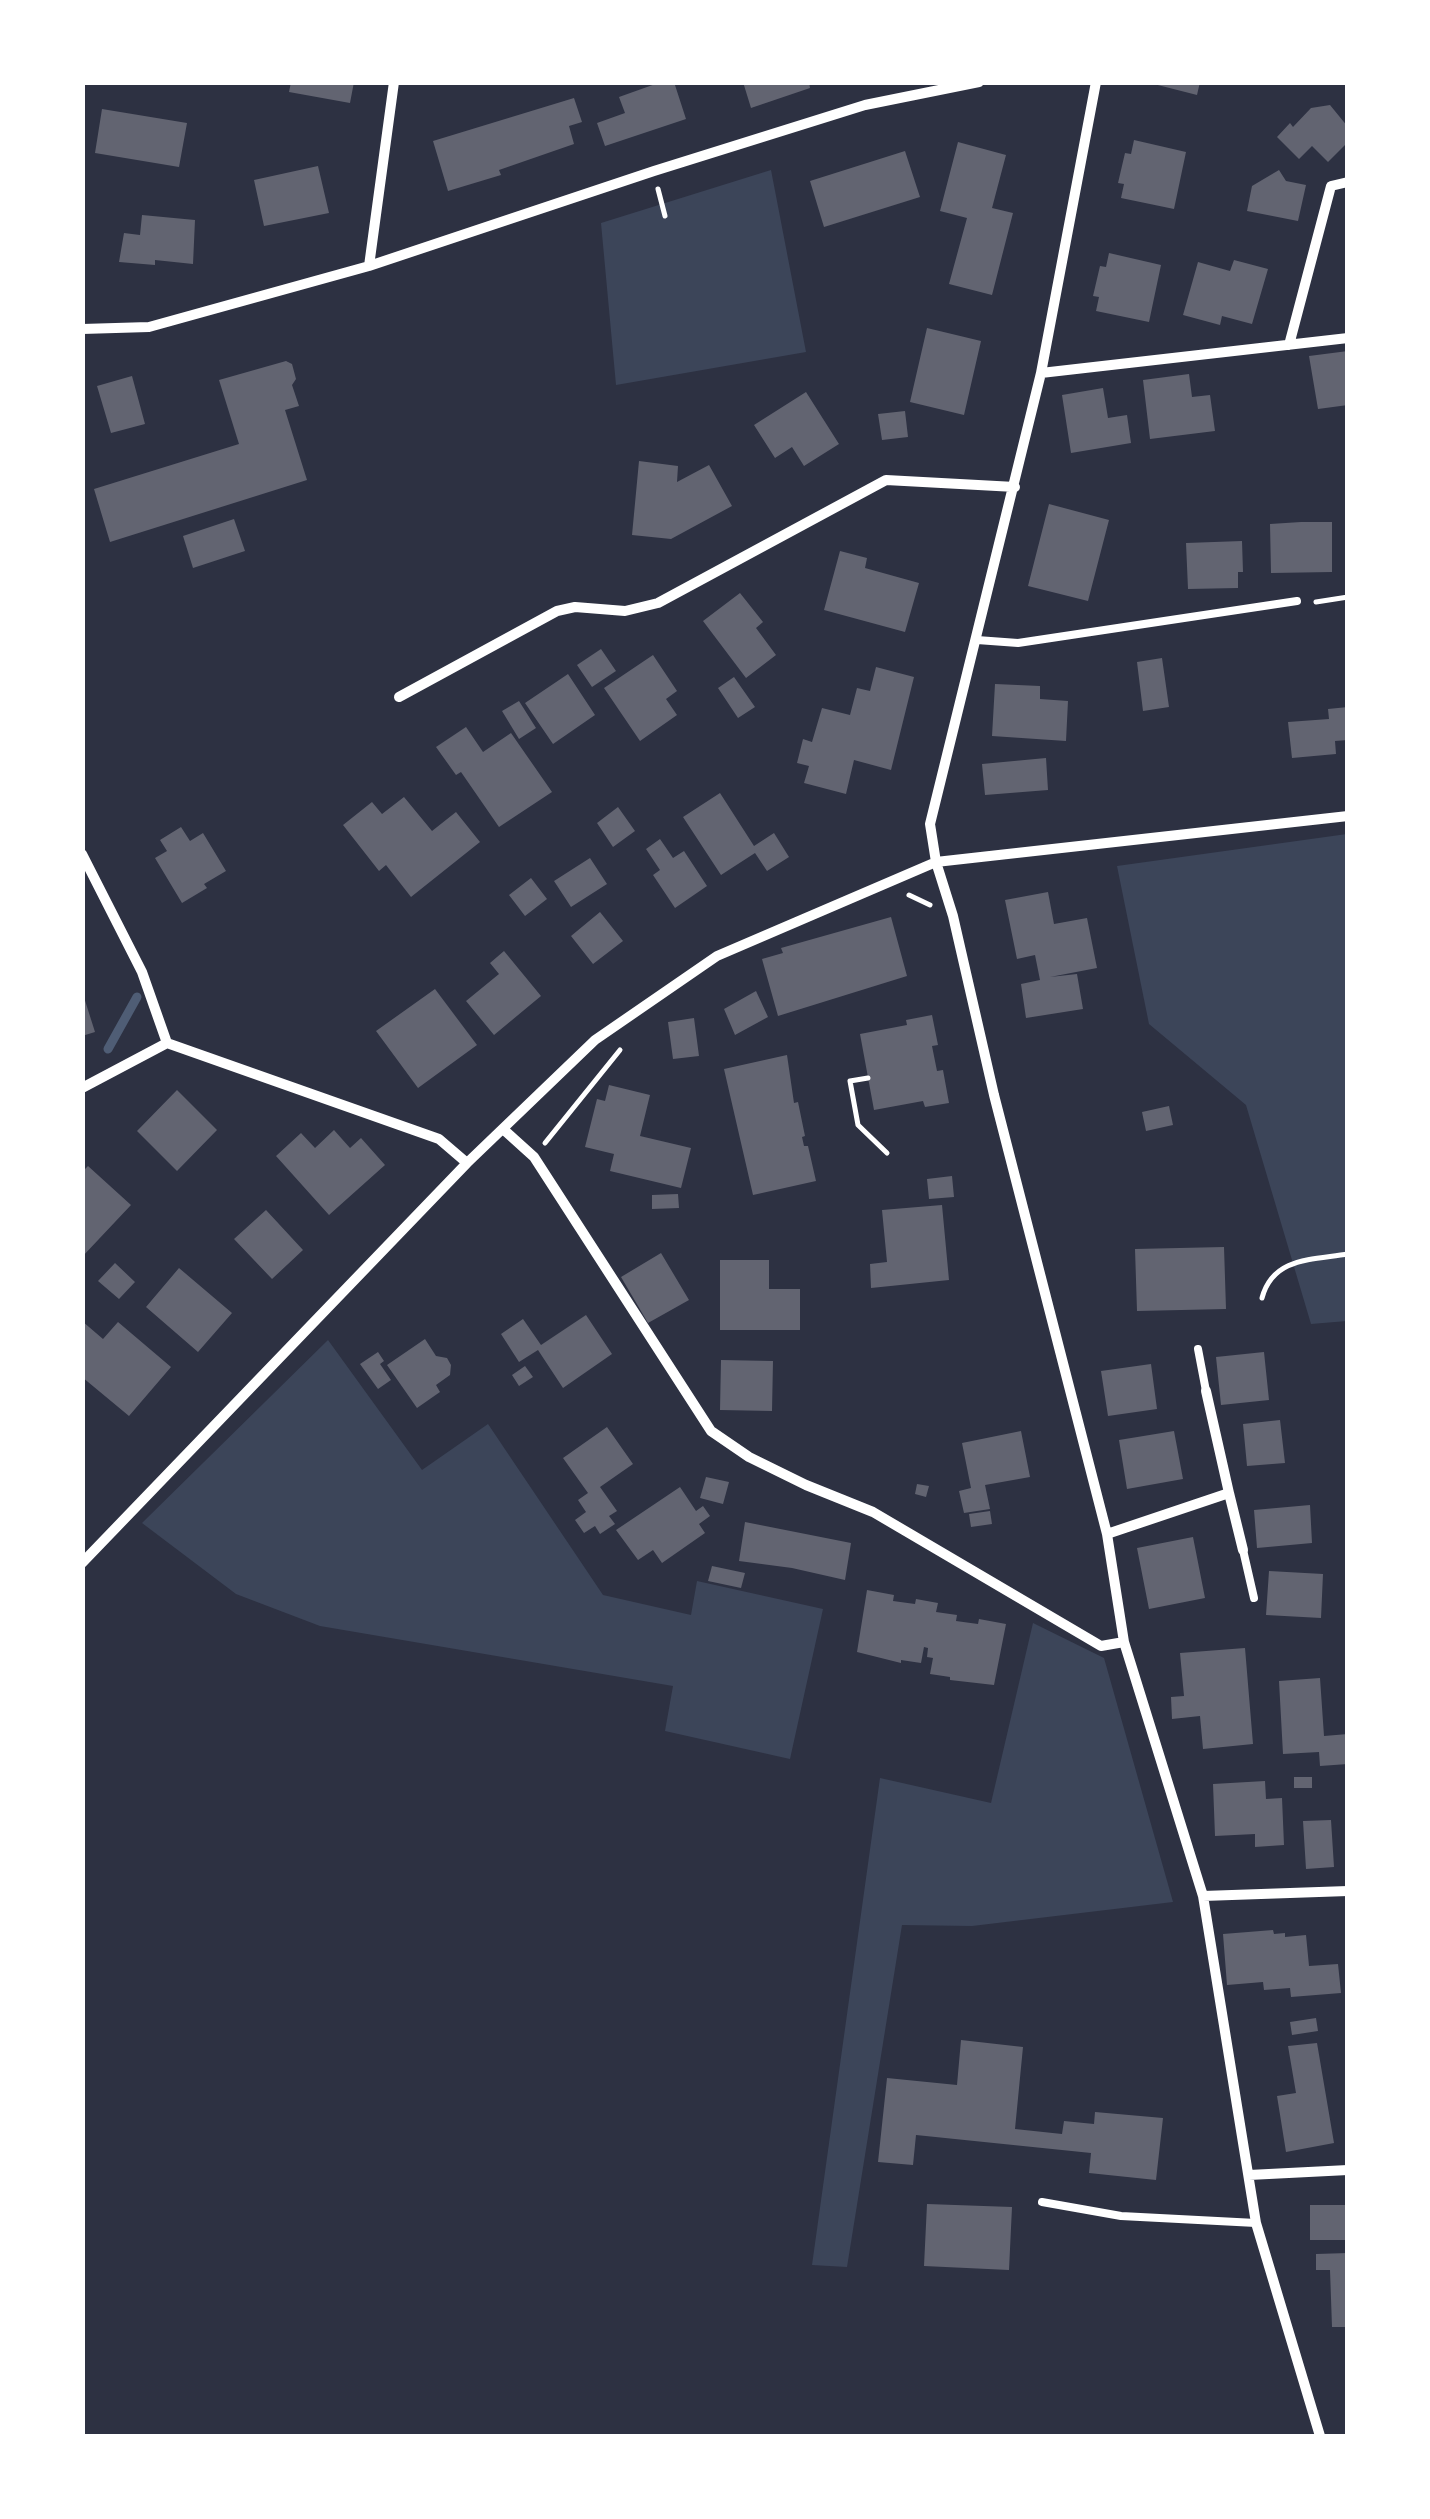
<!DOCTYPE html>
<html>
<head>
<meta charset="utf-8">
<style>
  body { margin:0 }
  #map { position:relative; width:1430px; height:2519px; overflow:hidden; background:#2d3142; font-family:Cabin,sans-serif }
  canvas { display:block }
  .frame { position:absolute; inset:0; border:85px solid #fff; pointer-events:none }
</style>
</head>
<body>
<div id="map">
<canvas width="1430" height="2519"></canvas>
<div class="frame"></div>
</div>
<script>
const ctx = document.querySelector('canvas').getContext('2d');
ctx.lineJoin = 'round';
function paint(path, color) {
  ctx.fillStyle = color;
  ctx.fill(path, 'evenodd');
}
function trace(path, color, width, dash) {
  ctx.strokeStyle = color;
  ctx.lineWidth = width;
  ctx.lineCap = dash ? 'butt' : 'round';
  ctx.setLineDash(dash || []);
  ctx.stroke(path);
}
paint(new Path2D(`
  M771 170 806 352 616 385 601 223Z
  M1347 834V1321L1311 1324 1246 1105 1149 1024 1117 866Z
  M328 1340 422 1470 488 1424 603 1595 691 1615 697 1581 823 1609 790 1759 665 1731 673 1686 320 1626 236 1594 142 1523Z
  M1033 1623 1104 1658 1173 1902 972 1926 902 1925 847 2267 812 2265 880 1778 991 1803Z`), '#3c4559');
trace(new Path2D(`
  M108 1049 137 997`), '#4f5d75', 9);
paint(new Path2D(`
  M291 82H354L350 103 289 92Z
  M661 82H674L686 119 605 146 597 123 625 113 619 97Z
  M743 82H809L810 88 751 108Z
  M1146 82H1200L1197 95Z
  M574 98 582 122 569 126 574 144 499 170 501 175 448 191 433 141Z
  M1330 105 1348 127V142L1328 162 1312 146 1299 159 1277 137 1290 123 1293 127 1311 108Z
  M102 109 187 123 179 167 95 153Z
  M1134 140 1186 152 1174 209 1121 198 1124 184 1118 183 1125 153 1131 154Z
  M958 142 1006 155 992 208 1013 213 992 295 949 284 967 218 940 211Z
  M905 151 920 197 824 227 810 181Z
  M318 166 329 213 264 226 254 180Z
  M1279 170 1286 181 1306 185 1298 221 1247 211 1252 186Z
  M142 215 195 220 193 264 155 260V265L119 262 124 233 140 235Z
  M1109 253 1161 265 1149 322 1096 311 1099 297 1093 296 1100 266 1106 267Z
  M1234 260 1268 269 1252 324 1222 316 1220 325 1183 315 1198 262 1230 271Z
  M927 328 981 341 964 415 910 402Z
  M1348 351V405L1318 409 1309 356Z
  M286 361 292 364 296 379 292 385 299 406 285 410 307 480 110 542 94 489 239 444 219 380Z
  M1189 374 1192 397 1210 395 1215 431 1150 439 1143 380Z
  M132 376 145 424 111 433 97 386Z
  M1103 388 1108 418 1127 415 1131 443 1071 453 1062 395Z
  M806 392 839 444 804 466 792 447 775 458 754 425Z
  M905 411 908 437 882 440 878 414Z
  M639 461 678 466 677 482 709 465 732 506 671 539 632 535Z
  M1049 504 1109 520 1088 601 1028 586Z
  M234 519 245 551 193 568 183 536Z
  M1301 522H1332V572L1271 573 1270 524Z
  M1242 541 1243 572H1238V588L1188 589 1186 543Z
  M840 551 867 558 865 568 919 583 905 632 824 610Z
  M740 593 763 622 756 628 776 655 746 678 703 621Z
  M601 649 616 671 592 687 577 665Z
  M653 655 677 691 666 699 677 715 640 741 604 688Z
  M1162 658 1169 707 1143 711 1137 662Z
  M876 667 914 677 891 770 854 760 846 794 804 783 809 766 797 763 803 739 812 742 822 708 850 715 857 688 870 691Z
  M568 674 595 715 553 744 525 703Z
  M734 677 755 707 738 718 718 688Z
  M995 684 1040 686V699L1068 701 1066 741 992 736Z
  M519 701 536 728 519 739 502 711Z
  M1348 707V740L1335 741 1336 754 1292 758 1288 722 1329 719 1328 709Z
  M466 727 483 752 511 733 552 792 499 827 461 772 456 775 436 747Z
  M1046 758 1048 790 985 795 982 764Z
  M720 793 754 846 774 833 789 857 767 871 755 853 721 875 683 817Z
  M404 797 432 831 456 812 480 842 411 897 386 865 379 871 343 825 372 802 382 814Z
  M618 807 635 831 613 847 597 823Z
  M181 827 190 841 203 833 226 871 204 884 207 888 182 903 155 858 167 851 160 840Z
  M660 839 673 858 684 851 707 886 675 908 653 875 660 870 646 849Z
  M590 858 607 884 571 907 554 881Z
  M531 878 547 899 525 916 509 895Z
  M1048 892 1054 924 1087 918 1097 968 1050 977 1077 974 1083 1009 1026 1018 1021 984 1040 980 1035 955 1017 959 1005 900Z
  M600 912 623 941 593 964 571 936Z
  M891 917 907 976 778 1016 762 959 783 953 781 948Z
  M504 951 541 996 494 1035 466 1001 499 974 490 963Z
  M435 989 477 1045 418 1088 376 1031Z
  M82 991 95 1032 82 1036Z
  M756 991 768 1017 735 1035 724 1009Z
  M932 1015 938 1045 932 1046 937 1071 943 1070 949 1103 925 1107 923 1101 874 1110 860 1034 907 1025 906 1020Z
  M694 1018 699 1056 673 1059 668 1022Z
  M787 1055 794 1103 798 1102 805 1136 802 1137 804 1146H808L816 1181 753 1195 724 1069Z
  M609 1085 650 1095 640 1136 691 1148 681 1188 610 1171 614 1154 585 1147 597 1099 605 1101Z
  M177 1090 217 1130 177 1171 137 1131Z
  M1169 1106 1173 1125 1146 1131 1142 1112Z
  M334 1130 350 1148 361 1138 385 1165 329 1215 276 1156 301 1133 315 1148Z
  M88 1166 131 1205 82 1257V1172Z
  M952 1176 954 1197 929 1199 927 1179Z
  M678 1194 679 1208 652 1209V1195Z
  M942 1205 949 1280 871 1288 870 1264 887 1262 882 1210Z
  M266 1210 303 1250 272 1279 234 1239Z
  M1224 1247 1226 1309 1137 1311 1135 1249Z
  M661 1253 689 1300 648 1323 621 1277Z
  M720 1260H769V1289H800V1330H720Z
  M115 1263 135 1282 119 1299 98 1281Z
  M179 1268 232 1313 198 1352 146 1307Z
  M586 1315 612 1354 563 1388 538 1350 519 1362 501 1334 523 1319 541 1345Z
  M82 1321 103 1339 118 1322 171 1367 129 1416 82 1377Z
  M425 1339 436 1356 447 1358 451 1365 450 1375 436 1385 440 1392 417 1408 387 1365Z
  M378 1352 384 1361 380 1364 391 1380 378 1389 360 1364Z
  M1264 1352 1269 1400 1221 1405 1216 1357Z
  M721 1360 773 1361 772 1411 720 1410Z
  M1151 1364 1157 1409 1108 1416 1101 1371Z
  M525 1366 533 1377 519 1386 512 1375Z
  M1280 1420 1285 1463 1247 1466 1243 1424Z
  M607 1427 633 1464 600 1487 617 1511 609 1516 615 1524 600 1534 595 1526 584 1533 575 1520 586 1512 578 1500 588 1493 563 1458Z
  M1021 1431 1030 1477 985 1485 990 1509 964 1513 959 1491 971 1488 962 1443Z
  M1174 1431 1183 1479 1127 1489 1119 1440Z
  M706 1477 729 1482 723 1504 700 1498Z
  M917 1484 929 1486 926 1497 915 1494Z
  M680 1487 696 1511 703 1506 710 1516 699 1524 705 1533 662 1563 653 1550 638 1560 616 1530Z
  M1310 1505 1312 1543 1257 1548 1254 1510Z
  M990 1511 992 1524 971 1527 969 1514Z
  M745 1522 851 1543 845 1580 792 1568 739 1561Z
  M1193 1537 1205 1598 1149 1609 1137 1548Z
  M712 1566 745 1573 741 1588 708 1581Z
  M1269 1571 1323 1574 1321 1618 1266 1615Z
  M867 1590 894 1595 893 1601 915 1604 916 1599 938 1603 936 1612 957 1615 956 1621 978 1624 979 1619 1006 1624 994 1685 950 1680V1677L930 1674 933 1658 927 1657 928 1648 924 1647 921 1663 901 1660V1663L857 1652Z
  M1245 1648 1253 1744 1203 1749 1200 1716 1172 1719 1171 1697 1184 1696 1180 1653Z
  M1320 1678 1324 1736 1348 1734V1764L1320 1766 1319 1752 1283 1754 1279 1681Z
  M1294 1777H1312V1788H1294Z
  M1265 1781 1266 1799 1282 1798 1284 1845 1255 1847V1834L1215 1836 1213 1784Z
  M1331 1820 1334 1867 1306 1869 1303 1821Z
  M1273 1930 1274 1934 1285 1933V1937L1306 1935 1309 1966 1338 1964 1341 1993 1291 1997 1290 1988 1264 1990 1263 1982 1227 1985 1223 1934Z
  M1316 2018 1318 2031 1292 2035 1290 2022Z
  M961 2040 1023 2047 1015 2129 1062 2134 1064 2121 1094 2124 1095 2112 1163 2118 1156 2180 1089 2173 1091 2153 916 2135 913 2165 878 2162 887 2078 957 2085Z
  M1317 2043 1334 2143 1286 2152 1277 2096 1296 2093 1288 2046Z
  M927 2204 1012 2207 1009 2270 924 2266Z
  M1310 2205H1348V2240H1310Z
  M1348 2253V2327H1332L1330 2270H1316V2254Z`), '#626471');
trace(new Path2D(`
  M658 189 665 216
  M1316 602 1348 597
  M909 895 930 905
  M868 1078 850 1081 858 1125 887 1153
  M545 1143 620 1050
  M1262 1298C1273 1257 1312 1260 1348 1254`), '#fff', 5);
trace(new Path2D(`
  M977 640 1018 643 1297 601
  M1198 1349 1206 1391
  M1243 1550 1254 1598
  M1042 2202 1121 2216 1256 2223`), '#fff', 8);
trace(new Path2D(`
  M1096 82 1041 373 930 824 936 862 953 916 994 1095 1107 1534 1124 1642 1203 1896 1256 2223 1320 2436
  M369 266 394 82
  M82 329 149 327 369 266 654 171 865 105 979 82
  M1289 345 1331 186 1348 182
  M1041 373 1348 338
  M399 697 557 611 575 607 625 611 658 603 886 480 1015 487
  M82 854 142 972 167 1043 439 1139 467 1163
  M82 1088 167 1043
  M503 1129 534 1157 711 1431 749 1457 806 1485 873 1512 1101 1646 1124 1642
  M1206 1391 1229 1493
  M1107 1534 1229 1493 1243 1550
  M82 1563 467 1163 595 1040 717 956 936 862 1348 816
  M1203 1896 1348 1891
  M1249 2175 1348 2170`), '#fff', 10);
</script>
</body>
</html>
